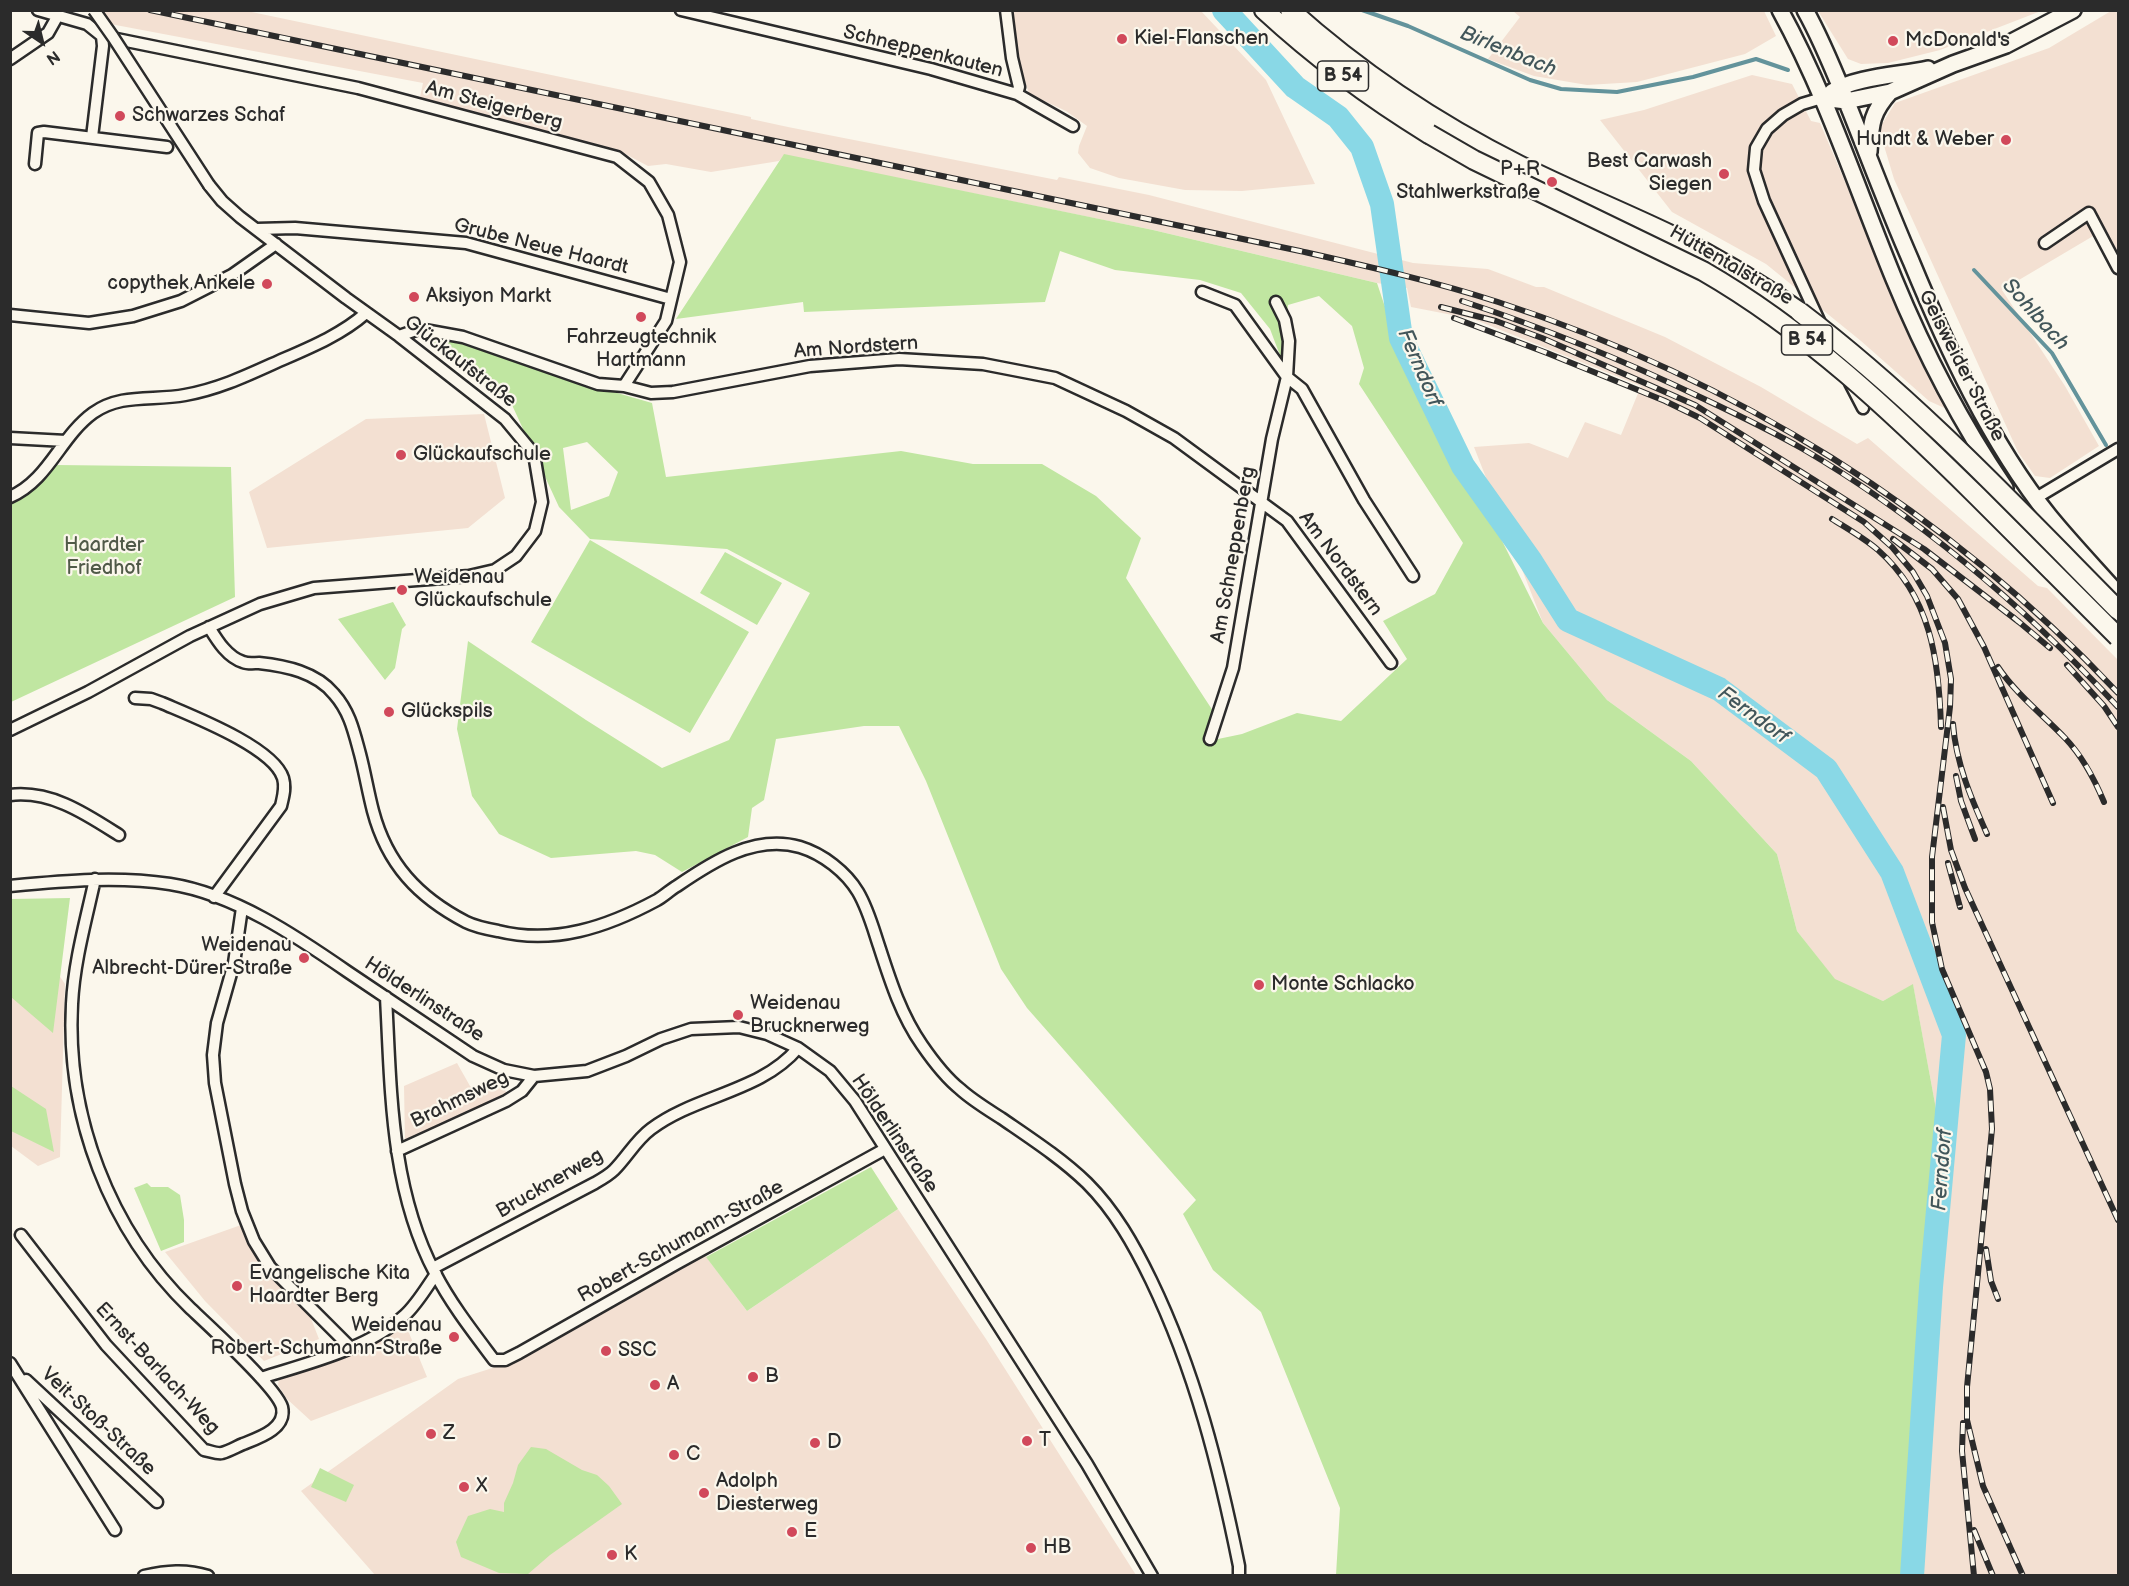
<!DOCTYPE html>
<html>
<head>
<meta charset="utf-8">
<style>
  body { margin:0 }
  #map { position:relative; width:2129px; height:1586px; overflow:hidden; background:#fbf7ec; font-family:"Balsamiq Sans",sans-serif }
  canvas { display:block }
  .frame { position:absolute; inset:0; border:12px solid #2b2b2b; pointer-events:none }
  .north { position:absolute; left:12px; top:12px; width:60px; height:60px; -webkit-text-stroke:4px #fbf7ec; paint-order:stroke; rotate:145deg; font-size:16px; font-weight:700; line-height:24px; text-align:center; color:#2b2b2b }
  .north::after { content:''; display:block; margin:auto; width:21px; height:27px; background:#2b2b2b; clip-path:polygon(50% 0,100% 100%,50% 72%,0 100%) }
</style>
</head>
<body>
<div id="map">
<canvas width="2129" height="1586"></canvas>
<div class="frame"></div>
<div class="north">N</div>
</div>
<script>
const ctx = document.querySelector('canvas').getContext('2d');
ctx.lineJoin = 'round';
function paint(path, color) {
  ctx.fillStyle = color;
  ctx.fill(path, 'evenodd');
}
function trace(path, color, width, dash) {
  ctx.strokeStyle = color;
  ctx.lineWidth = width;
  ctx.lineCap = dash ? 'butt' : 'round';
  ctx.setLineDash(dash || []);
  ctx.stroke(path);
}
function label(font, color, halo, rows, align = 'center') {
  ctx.font = font + ' "Balsamiq Sans",sans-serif';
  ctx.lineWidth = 4.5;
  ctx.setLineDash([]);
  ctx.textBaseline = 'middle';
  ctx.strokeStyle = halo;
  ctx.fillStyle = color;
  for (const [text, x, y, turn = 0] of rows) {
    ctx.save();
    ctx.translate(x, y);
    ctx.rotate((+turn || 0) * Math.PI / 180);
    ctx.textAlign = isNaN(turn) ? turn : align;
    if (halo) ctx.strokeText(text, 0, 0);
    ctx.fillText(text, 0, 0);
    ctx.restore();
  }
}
paint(new Path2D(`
  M99 11H247L751 117V119L788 127 1057 180 1059 177 1149 195 1413 263 1488 269 1536 287H1544L1665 337 1761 387 1857 444 1868 438 2038 586 2047 588 2118 660V1575H1915L1917 1328 1938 1120 1913 985 1883 1001 1835 980 1797 931 1777 854 1691 761 1607 700 1543 623 1474 447 1529 443 1568 458 1585 422 1621 435 1641 386 1473 319 1411 307 1407 288 1377 283 1153 230 784 155 779 161 711 172 666 164 648 166 616 149 419 102 423 83 105 23Z
  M1012 11H1201L1266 80 1315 184 1242 191 1185 190 1119 178 1090 168 1078 153 1079 146 1087 126 1066 111 1029 94 1017 55Z
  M1513 11H1764L1776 36 1745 54 1637 82 1587 85 1534 76 1488 59 1520 17Z
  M1818 11H2041L1940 50 1888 63 1861 64 1848 59Z
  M2111 11H2118V252L2105 229 2002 290 2065 386 2099 446 2050 478 2035 476 2018 452 1894 179 1879 129 1895 103 2049 48Z
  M1752 75 1792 84 1811 121 1820 123 1883 271 1949 410 1929 401 1861 341 1766 264 1672 212 1600 120 1644 110Z
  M484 414 505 498 468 528 267 548 249 492 366 419Z
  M10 904 65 984 60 1157 38 1166 11 1146Z
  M457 1063 470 1086 477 1089 499 1078 507 1094 405 1141 404 1086Z
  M898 1209 986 1339 1136 1575H375L301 1491 458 1379 508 1363 704 1254 747 1311Z
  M241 1225 256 1254 268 1271 310 1316 319 1339 264 1361 205 1301 165 1252Z
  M405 1323 427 1377 311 1421 287 1399 278 1385 279 1379 383 1339Z`), '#f3e0d2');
paint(new Path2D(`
  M784 154 1153 230 1377 283 1384 304 1543 623 1607 700 1691 761 1777 854 1797 931 1835 979 1883 1001 1913 984 1938 1120 1917 1328 1915 1575H1336L1340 1508 1261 1312 1213 1270 1183 1214 1196 1200 1027 1008 1001 969 926 781 899 726H864L776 739 764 800 752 808 748 837 682 872 655 855 636 851 551 858 499 834 472 796 457 729 468 641 586 720 662 768 729 740 810 593 727 549 590 539 559 507 512 405 426 341 452 339 541 371 652 403 666 477 901 451 973 464H1042L1096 496 1141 538 1126 578 1213 711 1218 739 1242 734 1297 713 1341 721 1407 659 1383 621 1435 594 1463 543 1359 384 1364 368 1352 326 1319 296 1288 305 1281 358 1270 329 1241 293 1200 280 1115 270 1060 251 1045 302 804 312 803 302 676 319ZM587 442 618 472 609 496 571 510 563 448Z
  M57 465 231 467 235 597 11 702V501L17 498Z
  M590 540 749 632 690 733 531 642Z
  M725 552 782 583 757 625 700 593Z
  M393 602 406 625 402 629 395 668 385 680 338 619Z
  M70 898 53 1033 11 997V899Z
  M11 1086 46 1109 54 1152 11 1131Z
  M871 1167 898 1209 747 1311 706 1257Z
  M147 1183 151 1187H168L180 1195 184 1220V1242L161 1251 134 1188Z
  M531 1447 546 1449 582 1470 597 1475 609 1486 622 1504 550 1555 528 1574 499 1573 461 1557 456 1542 468 1516 490 1509 504 1512V1503L513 1483 518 1465Z
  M320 1468 354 1485 346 1502 311 1487Z`), '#c0e6a1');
trace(new Path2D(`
  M1362 10 1408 26 1530 80 1561 89 1617 92 1693 77 1756 59 1788 70
  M1974 270 2052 353 2106 445`), '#63939b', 4);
trace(new Path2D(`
  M1224 10 1295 87 1338 117 1362 147 1382 204 1401 338 1463 466 1530 560 1568 620 1719 689 1826 769 1892 872 1954 1035 1931 1287 1912 1576`), '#89d8e6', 24);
const minor = new Path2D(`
  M38 10 87 24 102 36 358 88 617 157 649 182 668 215 680 262 666 321 624 386
  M681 10 931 69 1017 94 1073 126
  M1006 10 1012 58 1019 87 1017 94
  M10 59 48 33 57 17
  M1822 98 1802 104 1783 115 1767 129 1756 148 1754 170 1764 201 1838 362
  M92 137 103 46 102 36
  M35 164 38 133 44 132 167 147
  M257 229 295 228 466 243 671 299
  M2045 243 2089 213 2118 268
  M1202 292 1235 305 1287 377 1302 389 1364 500 1413 576
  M10 315 89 323 133 316 181 301 232 275 276 244
  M399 336 419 329 463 337 598 384 624 386 651 393 673 392 810 366 899 359 983 364 1055 378 1126 411 1174 438 1287 521 1391 663
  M1850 383 1863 408
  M10 438 66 441
  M10 497C49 480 60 437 93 413 121 393 153 401 185 395 219 389 248 375 279 361 309 348 341 335 366 313
  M2036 498 2118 449
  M209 627C217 640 227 657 243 662 248 664 254 663 259 663 286 666 316 672 334 694 350 712 354 732 360 754 365 773 368 792 373 811 387 864 418 897 466 922 476 927 487 929 498 931 554 945 607 927 657 900 664 896 670 890 677 886 712 862 755 834 800 847 823 854 846 872 858 892 868 909 873 928 879 946 890 980 901 1015 922 1045 933 1061 945 1077 960 1089 972 1100 987 1109 1001 1118 1030 1138 1061 1158 1087 1183 1115 1211 1134 1245 1151 1280 1195 1371 1219 1467 1239 1566V1576
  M135 698 151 699 162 703C192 716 273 747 283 778 286 788 283 797 281 806L214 897
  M10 730 88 692 190 636 260 604 314 588 469 576 495 570 516 556 535 531 542 502 534 454 505 419 399 336 346 298 240 217 222 201 209 185
  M1210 739 1233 668 1272 439 1287 377 1289 341 1285 320 1276 302
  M10 795C51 790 86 814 119 835
  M10 886C64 881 116 876 170 884 234 894 296 936 348 972 390 1000 432 1028 473 1056L504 1070 534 1076 587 1071 626 1056 661 1039 691 1029 739 1027 767 1034 798 1048 830 1071 855 1101 1087 1464 1152 1576
  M242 908 234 963 217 1023 213 1055 215 1083 235 1184 242 1211 254 1241 270 1267 351 1348
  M386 997C391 1089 390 1188 435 1273 451 1304 473 1332 494 1360H505L519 1353 676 1264 885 1149
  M397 1151 506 1101 522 1091 534 1076
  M21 1235 106 1345 204 1450C210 1451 217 1454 222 1453 229 1451 236 1447 243 1444 258 1438 287 1429 282 1407 277 1388 208 1325 190 1308 109 1230 66 1115 72 1004 74 962 86 920 95 879
  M433 1268 595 1183C602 1179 609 1175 614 1170 627 1157 636 1140 651 1129 696 1095 761 1092 798 1048
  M10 1363 115 1530
  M261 1378C308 1363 368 1349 405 1315 417 1304 426 1288 436 1274
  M26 1380 157 1502
  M144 1576C166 1571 186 1569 208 1576`);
const secondary = new Path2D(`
  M1780 10C1827 96 1857 189 1894 279 1924 352 1961 423 2005 488
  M1805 10C1823 42 1836 76 1850 110 1870 160 1889 211 1911 261 1947 348 1990 442 2049 516 2071 543 2095 568 2118 594
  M1832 92C1854 77 1901 75 1928 69
  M1822 98 1846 101 1890 92 1953 64 2006 45 2073 10
  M1869 152C1871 124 1871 113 1890 92`);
const trunk = new Path2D(`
  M1264 10C1315 57 1370 98 1429 134
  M1290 10C1359 72 1437 124 1519 165 1569 190 1621 211 1671 235 1716 257 1759 283 1800 312`);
trace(minor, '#2b2b2b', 15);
trace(secondary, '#2b2b2b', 20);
trace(trunk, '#2b2b2b', 22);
trace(minor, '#fbf7ec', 10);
trace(secondary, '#fbf7ec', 15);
trace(trunk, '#fbf7ec', 18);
const rail = new Path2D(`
  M150 10 1300 251C1366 266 1433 281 1498 302 1734 379 1947 511 2118 693
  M1462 301C1544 328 1623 360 1702 398 1736 414 1770 430 1803 449 1920 518 2026 608 2118 707
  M1441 307 1496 321 1542 338 1695 405 1924 549 2019 622
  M1454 318 1547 353 1665 401 1700 418 1864 522 1892 547 1913 572 1927 596 1945 643 1951 679 1950 707 1932 857V922L1942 969 1986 1072 1990 1089 1992 1129 1967 1387V1420L1983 1486 2023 1576
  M1832 519C1848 529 1864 538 1878 550 1931 597 1939 660 1941 727
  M1893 539 1932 569 1958 599 1984 647 2053 803
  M2013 617 2050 648
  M2067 665 2104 706 2118 727
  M1998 667C2016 694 2043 715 2065 738 2083 757 2094 778 2104 802
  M1953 724C1956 763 1971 798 1987 834
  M1956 776 1961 801 1975 839
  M1943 807 1951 850 1965 888 2118 1220
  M1948 863 1960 907
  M1986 1249 1991 1281 1998 1299
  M1963 1423 1962 1451 1974 1576
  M1974 1530 1993 1576`);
trace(rail, '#2b2b2b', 6);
trace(rail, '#fbf7ec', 4, [11]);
const minorBridge = new Path2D(`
  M94 10 113 37 209 185`);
const trunkBridge = new Path2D(`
  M1429 134 1474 160 1703 271C1807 331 1892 412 1977 496 2024 543 2071 590 2118 637
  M1800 312C1916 400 2016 507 2118 610`);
trace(minorBridge, '#2b2b2b', 15, []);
trace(trunkBridge, '#2b2b2b', 22, []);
trace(minorBridge, '#fbf7ec', 10);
trace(trunkBridge, '#fbf7ec', 18);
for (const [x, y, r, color] of [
  [1122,39,6,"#d1495b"],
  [1893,41,6,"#d1495b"],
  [120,116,6,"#d1495b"],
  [2006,140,6,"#d1495b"],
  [1724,174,6,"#d1495b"],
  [1552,182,6,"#d1495b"],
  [267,284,6,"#d1495b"],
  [414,297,6,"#d1495b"],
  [641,317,6,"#d1495b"],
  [401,455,6,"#d1495b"],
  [402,590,6,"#d1495b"],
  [389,712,6,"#d1495b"],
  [304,958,6,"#d1495b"],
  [1259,985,6,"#d1495b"],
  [738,1015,6,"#d1495b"],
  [237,1286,6,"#d1495b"],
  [454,1337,6,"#d1495b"],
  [606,1351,6,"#d1495b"],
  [753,1377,6,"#d1495b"],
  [655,1385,6,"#d1495b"],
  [431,1434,6,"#d1495b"],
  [1027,1441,6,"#d1495b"],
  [815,1443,6,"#d1495b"],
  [674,1455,6,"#d1495b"],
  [464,1487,6,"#d1495b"],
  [704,1493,6,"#d1495b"],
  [792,1532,6,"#d1495b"],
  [1031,1548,6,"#d1495b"],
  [612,1555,6,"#d1495b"]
]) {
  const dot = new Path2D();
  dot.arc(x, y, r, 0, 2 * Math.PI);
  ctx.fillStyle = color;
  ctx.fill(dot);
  trace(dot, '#fbf7ec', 2);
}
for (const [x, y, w] of [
  [1343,76,51],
  [1807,340,51]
]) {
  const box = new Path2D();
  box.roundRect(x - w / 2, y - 15, w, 30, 4.5);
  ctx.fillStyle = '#fbf7ec';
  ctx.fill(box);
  trace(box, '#2b2b2b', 1.5);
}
label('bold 18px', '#2b2b2b', null, [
  ["B 54",1343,76],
  ["B 54",1807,340]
]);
label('20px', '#2b2b2b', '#fbf7ec', [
  ["Kiel-Flanschen",1134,39],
  ["McDonald's",1905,41],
  ["Schwarzes Schaf",132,116],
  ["Hundt & Weber",1994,140,"right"],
  ["Best Carwash",1712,162,"right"],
  ["Siegen",1712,185,"right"],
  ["P+R",1540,170,"right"],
  ["Stahlwerkstraße",1540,193,"right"],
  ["copythek Ankele",255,284,"right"],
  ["Aksiyon Markt",426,297],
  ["Fahrzeugtechnik",641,338,"center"],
  ["Hartmann",641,361,"center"],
  ["Glückaufschule",413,455],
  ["Weidenau",414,578],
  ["Glückaufschule",414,601],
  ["Glückspils",401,712],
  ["Weidenau",292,946,"right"],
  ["Albrecht-Dürer-Straße",292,969,"right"],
  ["Monte Schlacko",1271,985],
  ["Weidenau",750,1004],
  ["Brucknerweg",750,1027],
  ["Evangelische Kita",249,1274],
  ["Haardter Berg",249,1297],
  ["Weidenau",442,1326,"right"],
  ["Robert-Schumann-Straße",442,1349,"right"],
  ["SSC",618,1351],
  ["B",765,1377],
  ["A",667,1385],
  ["Z",443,1434],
  ["T",1039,1441],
  ["D",827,1443],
  ["C",686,1455],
  ["Adolph",716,1482],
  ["Diesterweg",716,1505],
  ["X",476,1487],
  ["E",804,1532],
  ["HB",1043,1548],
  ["K",624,1555]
], 'left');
label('20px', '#2b2b2b', '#fbf7ec', [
  ["Schneppenkauten",923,52,14],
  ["Am Steigerberg",494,106,15],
  ["Grube Neue Haardt",541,247,14],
  ["Hüttentalstraße",1731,266,30],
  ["Am Nordstern",856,348,-4],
  ["Glückaufstraße",460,362,38],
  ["Geisweider Straße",1961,366,63],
  ["Am Schneppenberg",1234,555,-80],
  ["Am Nordstern",1340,564,53],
  ["Hölderlinstraße",424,1000,33],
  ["Brahmsweg",460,1100,-26],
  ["Hölderlinstraße",894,1134,56],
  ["Brucknerweg",550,1184,-30],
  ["Robert-Schumann-Straße",681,1242,-29],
  ["Ernst-Barlach-Weg",157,1369,47],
  ["Veit-Stoß-Straße",98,1422,43]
]);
label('20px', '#505a48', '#fbf7ec', [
  ["Haardter",104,546],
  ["Friedhof",104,569]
]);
label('italic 21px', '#42565a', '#fbf7ec', [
  ["Birlenbach",1508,52,22],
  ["Sohlbach",2035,315,48],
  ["Ferndorf",1419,368,67],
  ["Ferndorf",1753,716,36],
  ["Ferndorf",1943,1170,-86]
]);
</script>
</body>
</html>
